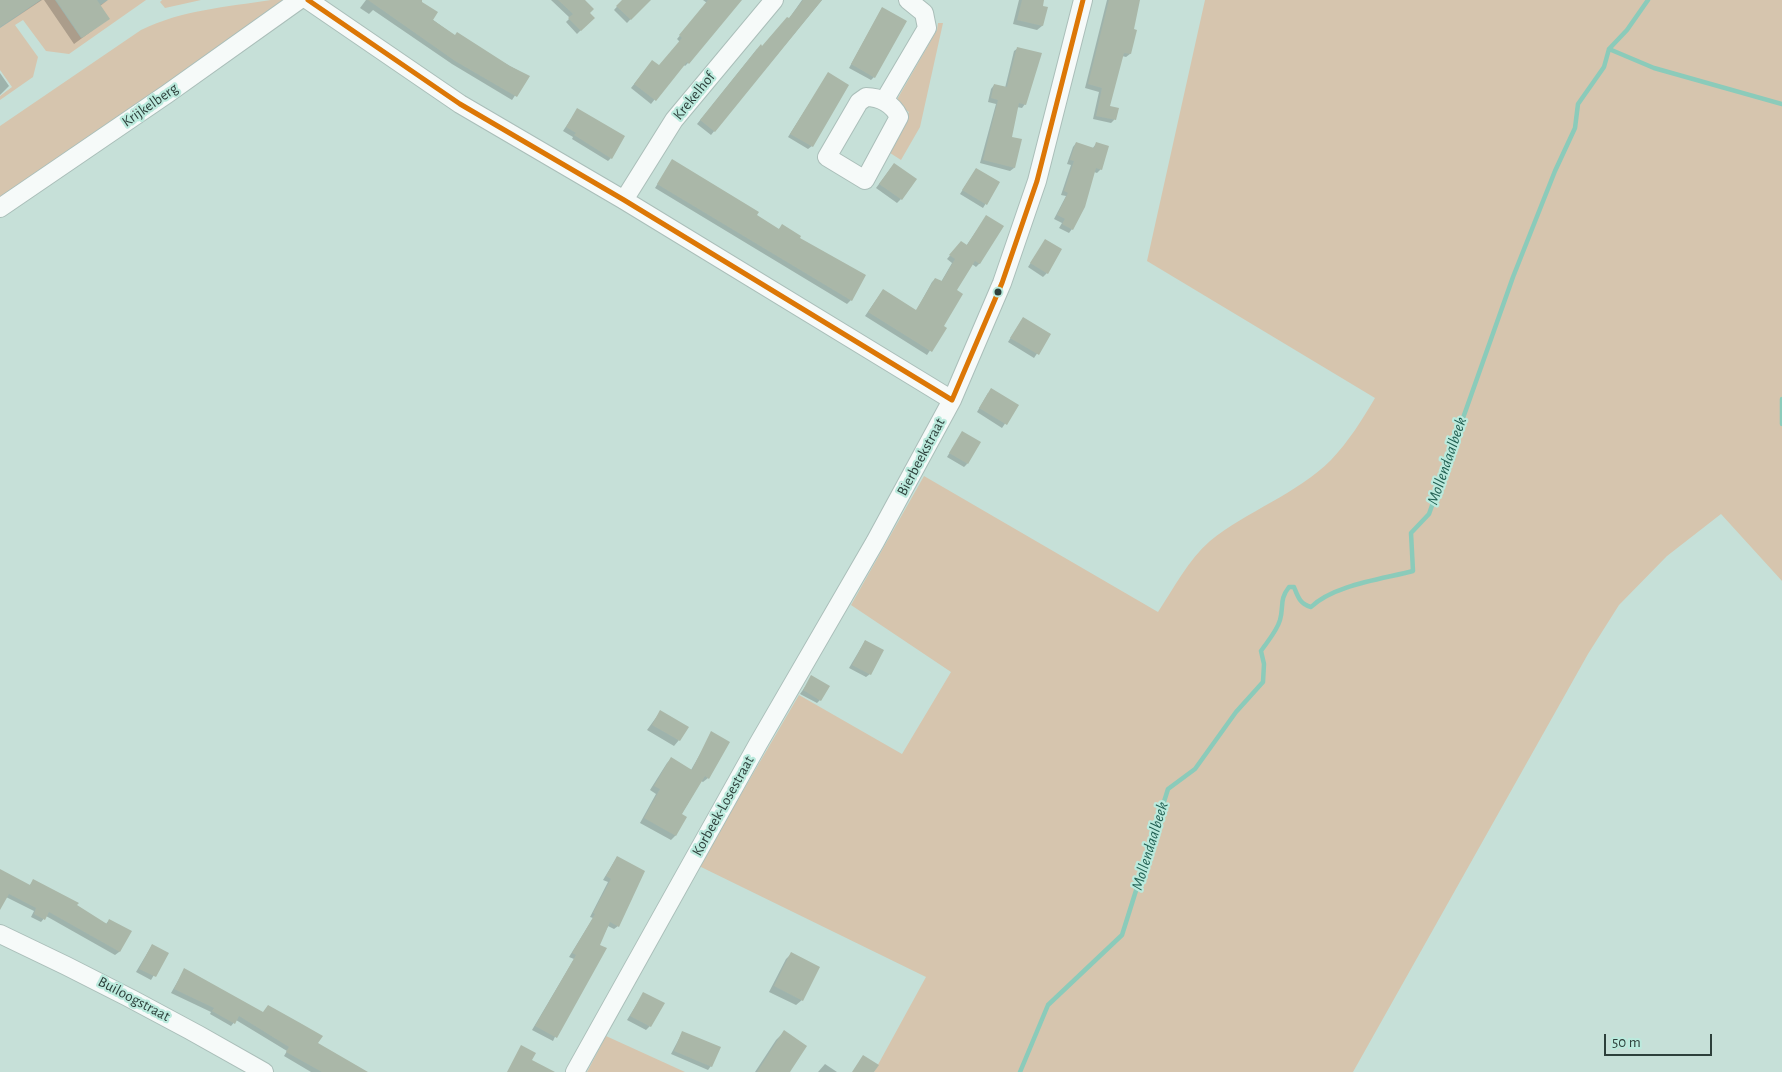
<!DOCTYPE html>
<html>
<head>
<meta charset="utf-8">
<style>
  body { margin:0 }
  #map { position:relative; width:1782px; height:1072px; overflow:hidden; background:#c6e0d8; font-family:"Alegreya Sans",sans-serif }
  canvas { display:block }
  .scale { position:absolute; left:1604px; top:1034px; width:108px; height:22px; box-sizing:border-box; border:2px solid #2d403b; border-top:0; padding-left:6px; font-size:15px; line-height:18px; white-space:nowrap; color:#2d403b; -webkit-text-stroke:4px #bbeadd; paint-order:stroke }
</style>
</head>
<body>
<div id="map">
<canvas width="1782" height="1072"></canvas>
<div class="scale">50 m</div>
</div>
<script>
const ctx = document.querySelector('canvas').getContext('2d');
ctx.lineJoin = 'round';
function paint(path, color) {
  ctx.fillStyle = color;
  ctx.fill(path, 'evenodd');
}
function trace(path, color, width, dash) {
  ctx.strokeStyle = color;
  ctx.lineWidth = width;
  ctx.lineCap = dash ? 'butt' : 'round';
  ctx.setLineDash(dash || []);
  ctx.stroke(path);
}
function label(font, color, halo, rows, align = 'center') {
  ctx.font = font + ' "Alegreya Sans",sans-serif';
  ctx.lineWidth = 4.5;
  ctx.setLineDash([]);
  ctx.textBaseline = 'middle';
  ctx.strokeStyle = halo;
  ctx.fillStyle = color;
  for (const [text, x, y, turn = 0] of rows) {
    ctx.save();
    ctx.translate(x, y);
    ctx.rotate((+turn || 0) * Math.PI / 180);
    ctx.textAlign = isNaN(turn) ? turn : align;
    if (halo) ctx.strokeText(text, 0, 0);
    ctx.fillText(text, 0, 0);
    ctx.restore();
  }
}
paint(new Path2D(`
  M41 0H55L81 38 108 20 99 6 108 0H146L69 54 46 51 23 20 15 25 38 57 33 77 0 100V96L12 87 0 70V28Z
  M162 0H201L165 8 160 2Z
  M271 0H284L286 3 0 201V126L141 30C182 10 226 7 271 0Z
  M1205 0H1782V581L1721 514 1667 556 1619 605 1588 654 1353 1072H874L926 977 699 866 799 695 902 754 951 672 851 605 924 476 1158 612C1174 588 1188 560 1210 541 1247 511 1297 494 1331 460 1349 441 1362 420 1375 398L1147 261Z
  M938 23H943L920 127 901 160 887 151 909 112 895 103 937 30Z
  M606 1036 685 1072H587Z`), '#d6c5ae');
paint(new Path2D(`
  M0 0H42L0 28Z
  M44 0H108L100 6 108 19 74 44Z
  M366 0H406L455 36 528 76 512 100 452 64 373 10 369 14 360 8Z
  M551 0H583L589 13 593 18 577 34 566 22 570 18Z
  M623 0H649L627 23 614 10Z
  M703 0H739L688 63 685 66 683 64 651 104 631 88 649 65 659 67 680 42 677 39 707 3Z
  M802 0H822L711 135 697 124 757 49 762 47 788 20Z
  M1019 0H1043L1042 26 1037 30 1013 24Z
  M1107 0H1139L1132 30 1136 31 1130 54 1126 57 1122 56 1109 107 1117 109 1114 120 1111 123 1093 119 1099 92 1085 88Z
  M882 8 874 77 871 80 849 68Z
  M1018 48 1041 54 1025 104 1022 108 1017 107 1010 137 1014 168 1010 171 980 163 996 104 988 102 991 89 994 85 1005 88 1014 51Z
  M0 73 9 86 0 95Z
  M828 74 812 146 808 149 788 137Z
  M577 110 611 158 608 161 572 139 573 137 563 131Z
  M1076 143 1092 149 1096 144 1101 169 1097 173 1094 172 1072 229 1069 233 1059 228 1062 223 1054 219 1066 196 1061 195 1071 165 1067 164 1073 147Z
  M672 161 778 230 782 226 798 239 864 276 851 300 847 304 655 188Z
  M894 164 901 199 897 203 876 188Z
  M976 169 999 182 983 208 960 194Z
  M986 217 980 263 976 267 972 264 955 291 942 327 945 328 927 355 865 316 883 290 916 311 932 282 935 279 941 282 952 263 947 259 958 246H966Z
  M1044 242 1047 273 1043 277 1028 267Z
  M1023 318 1050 334 1034 358 1008 342Z
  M988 393 1017 406 1002 428 977 412Z
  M962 433 967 464 964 467 947 457Z
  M865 641 870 674 866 677 849 668Z
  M812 677 820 700 817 703 800 694Z
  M660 712 679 740 674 746 647 730Z
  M712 733 708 778 703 782 701 781 681 815 685 817 675 836 671 840 640 823 656 794 650 790 667 763 671 759 691 770Z
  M617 857 618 926 614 929 608 926 553 1041 532 1030 574 959 569 957 593 918 590 917 608 882 603 880Z
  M0 870 29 886 33 881 106 924 109 920 130 932 119 952 115 955 46 916 41 922 31 917 34 911 6 897 0 906Z
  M152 945 167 953 151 980 136 972Z
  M792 953 802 1000 796 1005 769 992 786 959Z
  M184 970 317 1044 352 1072H311L284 1056 287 1051 236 1020 231 1026 210 1014 211 1012 171 993Z
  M643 994 650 1026 646 1030 627 1020Z
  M784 1032 788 1072H755L776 1040Z
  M682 1033 711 1066 708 1070 671 1054Z
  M825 1064 837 1072H818Z`), '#0003');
trace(new Path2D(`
  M1609 49 1654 68 1782 104
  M1782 399V424
  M1020 1072 1048 1005 1122 935 1168 789 1195 769 1236 712 1263 682 1264 664 1261 651C1267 642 1277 631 1280 620 1284 606 1279 600 1289 587H1294C1298 597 1300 604 1311 607 1333 585 1383 579 1413 571L1411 533 1429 514 1513 277 1555 171 1575 128 1578 104 1604 67 1609 49 1627 30 1648 0`), '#8bcbba', 4.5);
paint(new Path2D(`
  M0 0H40L0 27Z
  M56 0H97L110 19 82 38Z
  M368 0H422V2L438 12 433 20 455 35 457 32 510 66 530 76 517 97 455 61Z
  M558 0H585L594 9 590 13 595 18 581 31 568 18 573 14Z
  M622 0H651L631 20 616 6Z
  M708 0H742L689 64 687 62 656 101 634 84 652 60 659 65 682 38 679 35Z
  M803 0H822L715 132 700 120 761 44 762 46 787 17 789 18Z
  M1022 0H1044L1043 6 1048 7 1043 26 1017 20Z
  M1109 0H1140L1134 29 1137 30 1131 54 1124 53 1110 106 1119 108 1116 120 1096 116 1102 88 1088 84Z
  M882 7 907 21 875 78 851 64Z
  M1017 47 1042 53 1026 105 1019 103 1012 137 1022 139 1015 168 983 160 998 100 991 98 994 84 1007 87Z
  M828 72 849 85 813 147 790 134Z
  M577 108 625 136 612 159 574 135 576 133 566 127Z
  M1076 142 1094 148 1096 142 1109 146 1102 170 1096 168 1085 207 1073 230 1062 224 1065 219 1057 215 1068 193 1064 191 1074 161 1070 160Z
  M672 159 759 212 757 215 779 229 782 224 801 236 800 238 866 275 852 301 657 184Z
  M894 163 917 179 902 200 879 184Z
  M976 168 1000 182 987 205 962 190Z
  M986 215 1004 226 980 264 975 261 957 290 963 294 944 326 947 328 932 352 868 312 883 289 916 310 935 278 942 281 955 259 949 255 961 241 967 245Z
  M1045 239 1062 249 1048 274 1030 263Z
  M1023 317 1051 334 1039 355 1010 338Z
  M991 388 1019 405 1007 425 979 408Z
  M962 431 981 442 968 464 949 453Z
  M865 640 884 650 871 675 852 665Z
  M811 675 830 686 821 701 803 690Z
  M660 710 689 727 680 741 652 725Z
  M711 731 730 742 709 779 705 776 682 814 687 817 676 836 644 818 660 789 654 786 671 757 692 770Z
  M617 856 645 871 619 927 610 922 600 945 607 948 557 1038 535 1026 576 955 572 953 595 914 593 913 611 879 606 876Z
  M0 869 30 885 33 879 79 903 77 905 107 924 109 919 132 931 120 952 49 912 45 920 34 914 36 908 9 894 0 910Z
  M152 944 169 953 156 977 139 969Z
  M791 952 820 967 803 1001 774 986Z
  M184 968 263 1012 268 1005 302 1024 323 1036 318 1043 368 1072H322L286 1052 289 1047 239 1016 235 1024 212 1011 214 1008 174 989Z
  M643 992 665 1003 651 1027 630 1016Z
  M784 1030 807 1046 790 1072H757Z
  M682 1031 721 1047 712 1067 674 1051Z
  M521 1045 536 1053 532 1060 555 1072H507Z
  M863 1055 879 1065 874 1072H852Z`), '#aab7a8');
const minor = new Path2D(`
  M308 0 460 104 624 200 952 400
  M866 97C880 97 893 104 899 117L865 180 827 157 859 102Z
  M884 101 927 28 924 13 908 0
  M624 200 674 120 774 0
  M0 208 167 94 299 0
  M0 934C90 976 178 1022 264 1072
  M575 1072 758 744 875 542 952 400 1002 283 1037 181 1083 0`);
trace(minor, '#aabeb9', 20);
trace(minor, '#f6faf9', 18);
trace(new Path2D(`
  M308 0 460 104 624 200 952 400
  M952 400 1002 283 1037 181 1083 0`), '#dc7706', 5);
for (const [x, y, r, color] of [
  [998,292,4.5,"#2d403b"]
]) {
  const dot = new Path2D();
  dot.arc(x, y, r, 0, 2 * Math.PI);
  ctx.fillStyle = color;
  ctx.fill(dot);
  trace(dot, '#bbeadd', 2);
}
label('15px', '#2d403b', '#bbeadd', [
  ["Krekelhof",694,96,-51],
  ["Krijkelberg",150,105,-35],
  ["Bierbeekstraat",921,457,-62],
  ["Korbeek-Losestraat",723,806,-61],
  ["Builoogstraat",134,999,28]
]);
label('italic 16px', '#216052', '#bbeadd', [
  ["Mollendaalbeek",1447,461,-71],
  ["Mollendaalbeek",1150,846,-73]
]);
</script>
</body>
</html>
